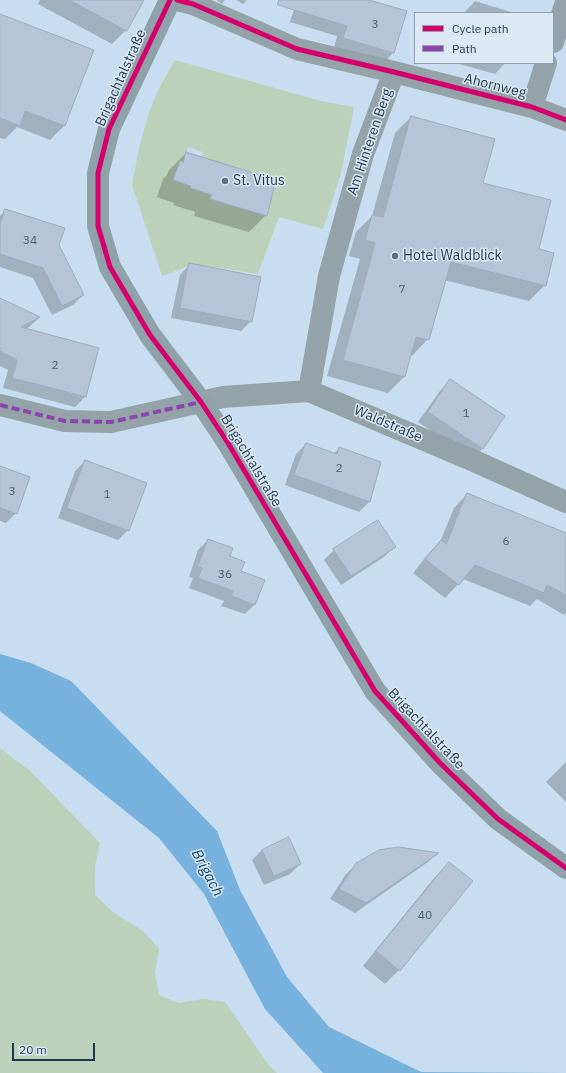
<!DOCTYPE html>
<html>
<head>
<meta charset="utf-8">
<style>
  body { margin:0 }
  #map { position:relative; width:566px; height:1073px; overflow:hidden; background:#c8ddef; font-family:"IBM Plex Sans",sans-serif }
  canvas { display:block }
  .legend { position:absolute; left:414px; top:12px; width:140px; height:52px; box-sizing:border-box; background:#dce8f3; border:1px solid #90a1b0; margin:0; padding:5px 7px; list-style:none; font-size:12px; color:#1d374c }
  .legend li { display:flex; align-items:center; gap:8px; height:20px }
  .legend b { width:20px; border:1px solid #90a1b0 }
  .scale { position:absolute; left:12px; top:1043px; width:83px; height:18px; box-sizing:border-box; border:2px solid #1d374c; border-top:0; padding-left:5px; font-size:12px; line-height:14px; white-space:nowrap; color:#1d374c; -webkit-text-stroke:3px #dce8f3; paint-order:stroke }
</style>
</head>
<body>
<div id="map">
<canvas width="566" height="1073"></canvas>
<ul class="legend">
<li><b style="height:5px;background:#d6006c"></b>Cycle path</li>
<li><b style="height:5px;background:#8e44ad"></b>Path</li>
</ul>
<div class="scale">20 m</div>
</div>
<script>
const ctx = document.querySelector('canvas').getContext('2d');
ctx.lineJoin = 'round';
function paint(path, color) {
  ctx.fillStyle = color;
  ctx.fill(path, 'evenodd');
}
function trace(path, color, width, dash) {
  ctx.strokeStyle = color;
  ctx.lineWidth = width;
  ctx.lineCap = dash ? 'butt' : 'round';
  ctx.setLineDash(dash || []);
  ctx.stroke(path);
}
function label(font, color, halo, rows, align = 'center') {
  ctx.font = font + ' "IBM Plex Sans",sans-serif';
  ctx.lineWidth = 3;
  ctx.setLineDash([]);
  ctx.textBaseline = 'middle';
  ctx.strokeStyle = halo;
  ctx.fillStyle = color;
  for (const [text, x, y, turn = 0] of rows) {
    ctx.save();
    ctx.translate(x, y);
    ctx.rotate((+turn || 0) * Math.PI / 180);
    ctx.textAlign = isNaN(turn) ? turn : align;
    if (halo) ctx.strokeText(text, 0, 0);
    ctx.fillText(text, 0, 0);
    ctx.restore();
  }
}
paint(new Path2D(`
  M175 60 321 101 354 107 340 177 323 229 279 217 258 274 194 264 162 276 132 185 140 144 149 113 158 90ZM188 147 203 152 200 163H221L276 180 267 215 210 198 212 193 190 188 191 184 173 180 180 161H183Z
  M0 748 29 770 100 843 95 866V895L114 913 143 931 159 949 155 973 159 995 179 1003 203 999 225 1002 268 1064 277 1073H0Z`), '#bcd1ba');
paint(new Path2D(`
  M0 654 31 663 71 681 217 831 240 890 287 977 329 1027 421 1072 566 1073H323L265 1009 204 894 159 838 0 711Z`), '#77b1de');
paint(new Path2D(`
  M40 0H143L126 30 112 44 38 4Z
  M216 0H225L222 4Z
  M236 0H247L243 4Z
  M297 0H365L393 53 383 63 334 48 337 36 290 22Z
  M475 1 514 13H464Z
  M0 15 93 50 64 126 50 140 17 127 5 139 0 138Z
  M456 63H505L495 74Z
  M411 117 481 184 538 250 545 285 529 301 444 280 428 339 412 356 410 355 404 377 388 393 327 376 360 259 349 256 356 232 372 216 395 133Z
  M186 153 266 215 249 232 194 216 195 212 173 205 174 203 157 197 163 179 167 175 169 170Z
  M6 210 58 246 83 295 73 305 52 315 33 278 0 267V216Z
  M190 264 251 321 241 331 171 318 180 275Z
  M0 299 39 318 29 327 25 329 98 349 85 397 75 407 3 388 8 370 0 366Z
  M450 381 504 417 482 449 472 459 418 422 440 391Z
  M306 444 333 454 340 448 380 462 369 502 359 512 285 485 296 454Z
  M85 461 128 530 118 540 58 518 75 471Z
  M0 467 16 513 6 523 0 521Z
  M467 494 566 535V613L564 615 537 599 530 606 463 579 445 598 413 573 428 554 440 542 454 508Z
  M208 540 229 557 240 572 255 604 245 614 221 606 224 601 189 588 193 578 189 577 198 550Z
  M394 547 384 557 341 585 324 560 334 550Z
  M566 762V802L546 782Z
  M262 850 300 864 290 874 264 885 252 860Z
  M437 853 428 862 355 913 330 899 346 874 357 864Z
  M449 863 399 970 385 984 363 966 435 877Z`), '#0003');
const building = new Path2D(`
  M70 0H144L127 31Z
  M279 0H369L407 11 394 53 343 38 347 26 278 5Z
  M0 14 94 50 65 126 25 111 20 126 0 118Z
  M411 116 495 139 483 183 551 200 539 249 554 253 546 286 451 262 429 340 416 337 405 377 343 360 375 243 365 240 372 215 383 217Z
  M186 152 276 180 267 216 210 199 212 195 190 188 191 186 173 180 180 161 183 162Z
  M5 209 65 228 59 245 84 295 62 306 43 268 0 254V225Z
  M189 263 261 277 252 322 180 308Z
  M0 298 40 317 21 327 99 348 86 397 12 378 17 360 0 351Z
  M450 379 505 416 483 449 428 412Z
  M306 443 337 454 339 447 381 462 370 502 294 475Z
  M85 460 147 483 129 531 67 508Z
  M0 466 30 477 17 514 0 508Z
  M467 493 566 533V595L547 585 544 593 475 565 459 585 425 559 441 540 446 544Z
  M378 520 396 547 351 576 333 549Z
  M208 539 233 548 230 556 245 562 241 571 265 580 255 605 231 596 233 591 198 578 202 568 198 567Z
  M289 837 301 864 274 876 262 850Z
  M399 847 439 853 366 903 339 889 356 863 379 850Z
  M449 862 473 881 400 971 376 951Z`);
paint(building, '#b5c4d6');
trace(building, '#9dabbf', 1);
trace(new Path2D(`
  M177 0 193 4 297 49 394 72 532 107 566 120
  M553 42 566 2
  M532 107 546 63
  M309 391 329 276 363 154 394 72
  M0 405 65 421 111 422 223 397 309 391 472 460 566 502`), '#93a3a9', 22);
trace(new Path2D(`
  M170 0 109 129 98 173V226L110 267 150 335 201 402 228 443 375 691 440 763 498 819 566 868`), '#8fa2a9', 22);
trace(new Path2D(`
  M0 405 65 421 111 422 201 402`), '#8e44ad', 4, [8, 4]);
trace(new Path2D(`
  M170 0 109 129 98 173V226L110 267 150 335 201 402 228 443 375 691 440 763 498 819 566 868
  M177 0 193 4 297 49 394 72 532 107 566 120`), '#d6006c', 5);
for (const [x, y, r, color] of [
  [225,181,4,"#597185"],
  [395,256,4,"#597185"]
]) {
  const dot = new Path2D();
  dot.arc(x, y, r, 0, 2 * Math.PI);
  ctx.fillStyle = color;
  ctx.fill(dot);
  trace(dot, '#dce8f3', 1.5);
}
label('12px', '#475e72', null, [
  ["3",375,25],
  ["34",30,241],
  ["7",402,290],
  ["2",55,366],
  ["1",466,414],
  ["2",339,469],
  ["3",12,492],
  ["1",107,495],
  ["6",506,542],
  ["36",225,575],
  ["40",425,916]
]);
label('14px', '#1d374c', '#dce8f3', [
  ["Brigachtalstraße",121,78,-66],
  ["Ahornweg",495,86,14],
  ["Am Hinteren Berg",370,142,-71],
  ["Waldstraße",388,424,23],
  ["Brigachtalstraße",251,461,59],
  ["Brigachtalstraße",426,729,47]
]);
label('14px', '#1d374c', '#dce8f3', [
  ["St. Vitus",233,181],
  ["Hotel Waldblick",403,256]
], 'left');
label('italic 15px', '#0a446a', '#dce8f3', [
  ["Brigach",207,873,62]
]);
</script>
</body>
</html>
